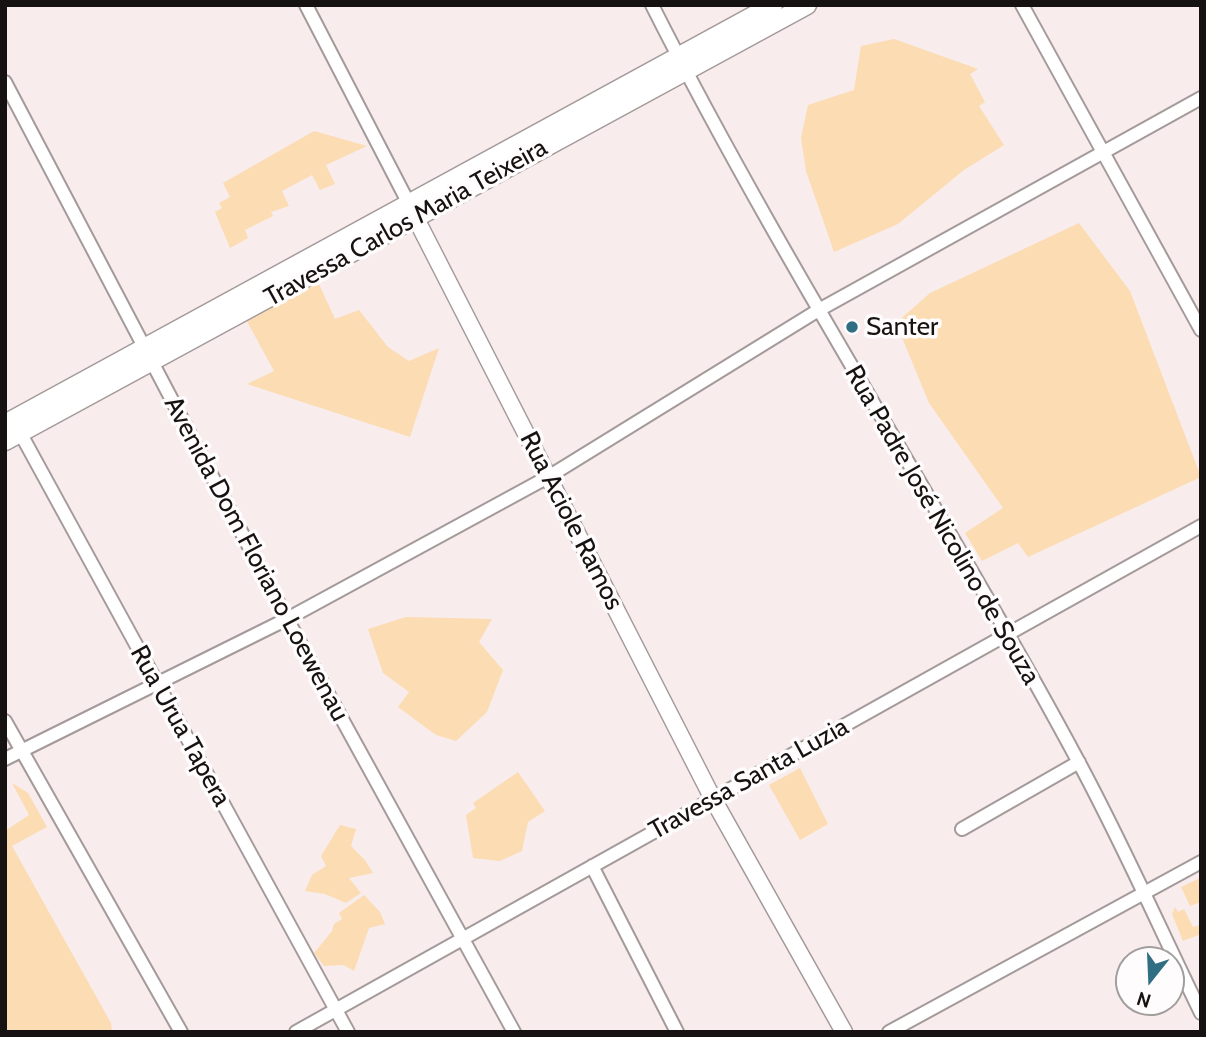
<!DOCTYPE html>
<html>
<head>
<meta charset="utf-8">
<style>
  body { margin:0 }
  #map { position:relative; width:1206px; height:1037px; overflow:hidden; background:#f8eced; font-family:Cabin,sans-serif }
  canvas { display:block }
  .frame { position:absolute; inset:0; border:7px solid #161212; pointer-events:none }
  .north { position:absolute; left:1115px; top:946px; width:70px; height:70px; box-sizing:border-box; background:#fefcfc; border:2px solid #a19e9e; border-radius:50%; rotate:198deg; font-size:19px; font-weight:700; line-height:28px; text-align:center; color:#161212 }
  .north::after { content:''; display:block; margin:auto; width:24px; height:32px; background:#306e84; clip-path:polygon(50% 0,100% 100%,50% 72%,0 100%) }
</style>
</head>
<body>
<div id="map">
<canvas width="1206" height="1037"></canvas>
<div class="frame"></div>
<div class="north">N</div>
</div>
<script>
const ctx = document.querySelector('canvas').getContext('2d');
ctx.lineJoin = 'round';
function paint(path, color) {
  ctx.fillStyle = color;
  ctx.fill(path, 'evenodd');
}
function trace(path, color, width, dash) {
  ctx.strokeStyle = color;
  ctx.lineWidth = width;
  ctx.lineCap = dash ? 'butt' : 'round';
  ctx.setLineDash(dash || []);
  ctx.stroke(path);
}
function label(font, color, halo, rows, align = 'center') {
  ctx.font = font + ' Cabin,sans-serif';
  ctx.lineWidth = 7;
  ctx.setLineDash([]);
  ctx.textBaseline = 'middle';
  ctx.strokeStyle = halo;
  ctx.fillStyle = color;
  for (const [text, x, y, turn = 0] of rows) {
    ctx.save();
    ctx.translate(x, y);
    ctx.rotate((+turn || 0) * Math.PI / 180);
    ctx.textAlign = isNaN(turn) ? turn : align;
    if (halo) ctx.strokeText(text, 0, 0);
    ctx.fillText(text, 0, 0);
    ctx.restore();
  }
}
paint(new Path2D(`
  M894 39 978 69 970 74 985 102 979 106 1004 145 964 170 898 224 834 252 806 171 801 138 808 105 854 90 861 46Z
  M314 131 367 146 326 165 335 184 320 190 312 175 282 191 289 206 271 212 273 216 245 230 248 238 230 248 215 212 222 208 219 203 230 197 223 183Z
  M1079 223 1130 291 1201 477 1028 557 1018 543 982 561 965 533 1003 508 929 403 896 323 930 293Z
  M318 282 335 319 359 310 388 347 409 361 439 348 410 437 247 384 274 371 244 316Z
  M406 617 492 619 479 642 503 670 487 712 456 741 436 735 398 707 409 692 383 673 368 629Z
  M800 768 828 824 800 840 769 785Z
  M518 772 545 811 528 822 522 851 500 861 473 858 466 815 476 808 473 803Z
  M12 783 28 793 47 827 12 846 111 1023 112 1032H5V831L29 815Z
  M340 825 356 829 351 846 365 860 373 873 349 878 361 893 346 903 325 894 305 891 312 875 326 866 321 856Z
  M1200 878 1201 902 1190 906 1181 887Z
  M364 895 380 912 385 924 369 928 354 971 344 965 324 966 314 953 332 931 334 924 342 919 339 913Z
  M1175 907 1178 912 1184 909 1193 927 1201 925V934L1183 941 1172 914Z`), '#fcdcb2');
const minor = new Path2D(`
  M306 5 408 202
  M652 5C782 263 940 505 1077 759 1122 842 1160 929 1201 1013
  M1022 5 1201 330
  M5 82 287 619 514 1032
  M17 427 348 1032
  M5 721 181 1032
  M5 759 287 619 548 477 817 311 1201 98
  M962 829 1079 762
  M592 866 677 1032
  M296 1032 1201 526
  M889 1032 1201 862`);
const tertiary = new Path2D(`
  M410 207 713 799 844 1032`);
const secondary = new Path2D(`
  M5 424 773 5
  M5 441 807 5`);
trace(minor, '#a49a9a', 16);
trace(tertiary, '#a49a9a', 19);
trace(secondary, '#a49a9a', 21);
trace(minor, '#fff', 12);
trace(tertiary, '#fff', 16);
trace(secondary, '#fff', 18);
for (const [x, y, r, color] of [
  [852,327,7,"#306e84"]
]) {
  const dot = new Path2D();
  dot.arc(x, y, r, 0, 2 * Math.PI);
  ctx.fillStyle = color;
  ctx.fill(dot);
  trace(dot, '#fefcfc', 2.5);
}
label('26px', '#161212', '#fefcfc', [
  ["Travessa Carlos Maria Teixeira",406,223,-29],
  ["Rua Aciole Ramos",571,521,63],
  ["Rua Padre José Nicolino de Souza",942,525,60],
  ["Avenida Dom Floriano Loewenau",256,559,62],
  ["Rua Urua Tapera",180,726,61],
  ["Travessa Santa Luzia",749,779,-29]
]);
label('26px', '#161212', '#fefcfc', [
  ["Santer",866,327]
], 'left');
</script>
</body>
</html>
